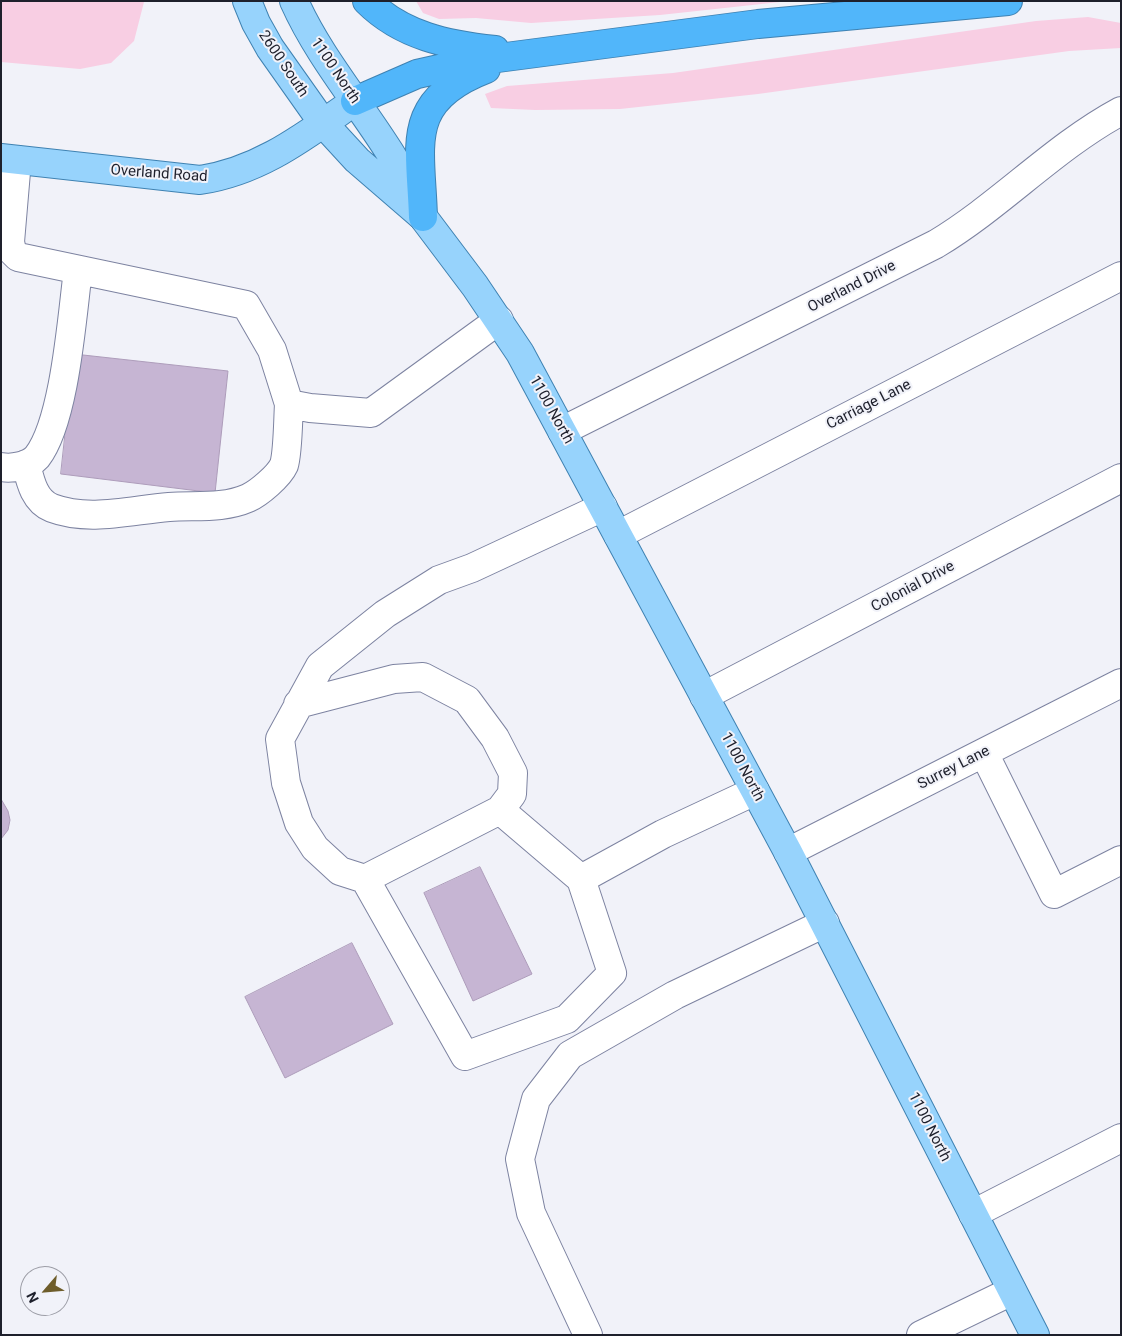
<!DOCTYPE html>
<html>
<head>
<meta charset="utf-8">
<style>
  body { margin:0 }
  #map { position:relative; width:1122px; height:1336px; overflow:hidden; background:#f1f2f9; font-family:Roboto,sans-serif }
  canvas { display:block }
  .frame { position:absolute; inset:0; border:2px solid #1e202c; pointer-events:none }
  .north { position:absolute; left:20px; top:1266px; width:50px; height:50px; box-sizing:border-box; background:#f1f2f9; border:1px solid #9d9ea7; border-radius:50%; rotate:243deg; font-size:14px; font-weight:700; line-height:20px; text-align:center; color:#1e202c }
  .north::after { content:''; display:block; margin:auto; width:18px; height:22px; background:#6e5d2b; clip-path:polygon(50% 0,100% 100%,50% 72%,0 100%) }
</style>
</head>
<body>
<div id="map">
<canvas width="1122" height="1336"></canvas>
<div class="frame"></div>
<div class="north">N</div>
</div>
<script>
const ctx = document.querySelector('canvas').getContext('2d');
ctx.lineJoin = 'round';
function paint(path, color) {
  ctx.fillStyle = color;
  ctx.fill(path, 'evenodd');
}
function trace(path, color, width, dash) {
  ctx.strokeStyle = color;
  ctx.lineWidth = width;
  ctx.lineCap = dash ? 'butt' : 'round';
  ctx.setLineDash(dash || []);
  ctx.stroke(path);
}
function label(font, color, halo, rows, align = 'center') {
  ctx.font = font + ' Roboto,sans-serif';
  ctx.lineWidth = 4;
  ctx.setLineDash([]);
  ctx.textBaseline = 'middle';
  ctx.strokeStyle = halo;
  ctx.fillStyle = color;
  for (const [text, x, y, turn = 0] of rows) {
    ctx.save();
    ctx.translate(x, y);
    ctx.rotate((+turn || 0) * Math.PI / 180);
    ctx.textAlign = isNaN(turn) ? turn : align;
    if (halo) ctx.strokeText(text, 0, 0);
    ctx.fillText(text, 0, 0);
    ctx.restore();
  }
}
paint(new Path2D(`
  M1 1H144V2L134 41 111 63 80 69 1 62Z
  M416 1H789L660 15 531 23 476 18 439 19 423 13Z
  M1088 17 1121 23V48L1069 51 758 94 620 109 535 110 491 108 485 94 507 86 673 73 1036 21Z`), '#f8cee3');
const building = new Path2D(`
  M74 354 228 371 215 493 61 474Z
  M1 799 8 811 10 820 8 830 1 839Z
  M480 867 532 974 473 1001 424 893Z
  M352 943 393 1024 285 1078 245 997Z`);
paint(building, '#c6b5d3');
trace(building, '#ad9cba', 1);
const minor = new Path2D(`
  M17 160 10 242 12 251 18 257 246 305 272 350 289 404 310 408 371 413 499 320
  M562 431 936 244C1001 205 1054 147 1121 111
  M26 464C30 480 34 501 52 508 89 522 131 510 169 507 195 505 223 509 248 498 259 493 279 476 284 465 288 452 288 419 289 404
  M1 467C12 469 29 466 37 457 65 421 72 316 78 270
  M618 535 1121 276
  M704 696 1121 478
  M298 704 394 679 423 677 467 700 495 738 513 773 512 794 500 810
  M984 753 1054 894 1121 860
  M788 852 1121 683
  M365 879 340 871 315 848 299 823 286 783 280 739 320 666 385 614 439 580 472 568 603 507
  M581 879 500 810 365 879 465 1056 567 1019 612 973 581 879 663 834 755 791
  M973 1214 1121 1138
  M588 1335 531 1213 520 1159 536 1099 570 1055 675 995 825 923
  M921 1335 1012 1291`);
const major = new Path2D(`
  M247 1 256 23 270 48 323 123 357 160 423 217 475 286 520 353 788 852 1035 1335
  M294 1C327 75 387 132 419 207
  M1 158 200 180C261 171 306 135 355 101`);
const highway = new Path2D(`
  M367 1C402 36 448 45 495 50
  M355 101 417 74 475 61 758 24 1008 1
  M423 217C421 145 403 101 486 69`);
trace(minor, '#7d83a1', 30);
trace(major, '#3f82b2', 30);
trace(highway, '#3f82b2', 30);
trace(minor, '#fff', 28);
trace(major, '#97d3fc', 28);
trace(highway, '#51b6fa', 28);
label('15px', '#1e202c', '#f1f2f9', [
  ["2600 South",283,64,56],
  ["1100 North",335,71,56],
  ["Overland Road",159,174,4],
  ["Overland Drive",852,287,-27],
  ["Carriage Lane",869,405,-27],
  ["1100 North",551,410,61],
  ["Colonial Drive",913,587,-28],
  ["1100 North",742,767,62],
  ["Surrey Lane",954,768,-27],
  ["1100 North",929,1127,63]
]);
</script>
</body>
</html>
